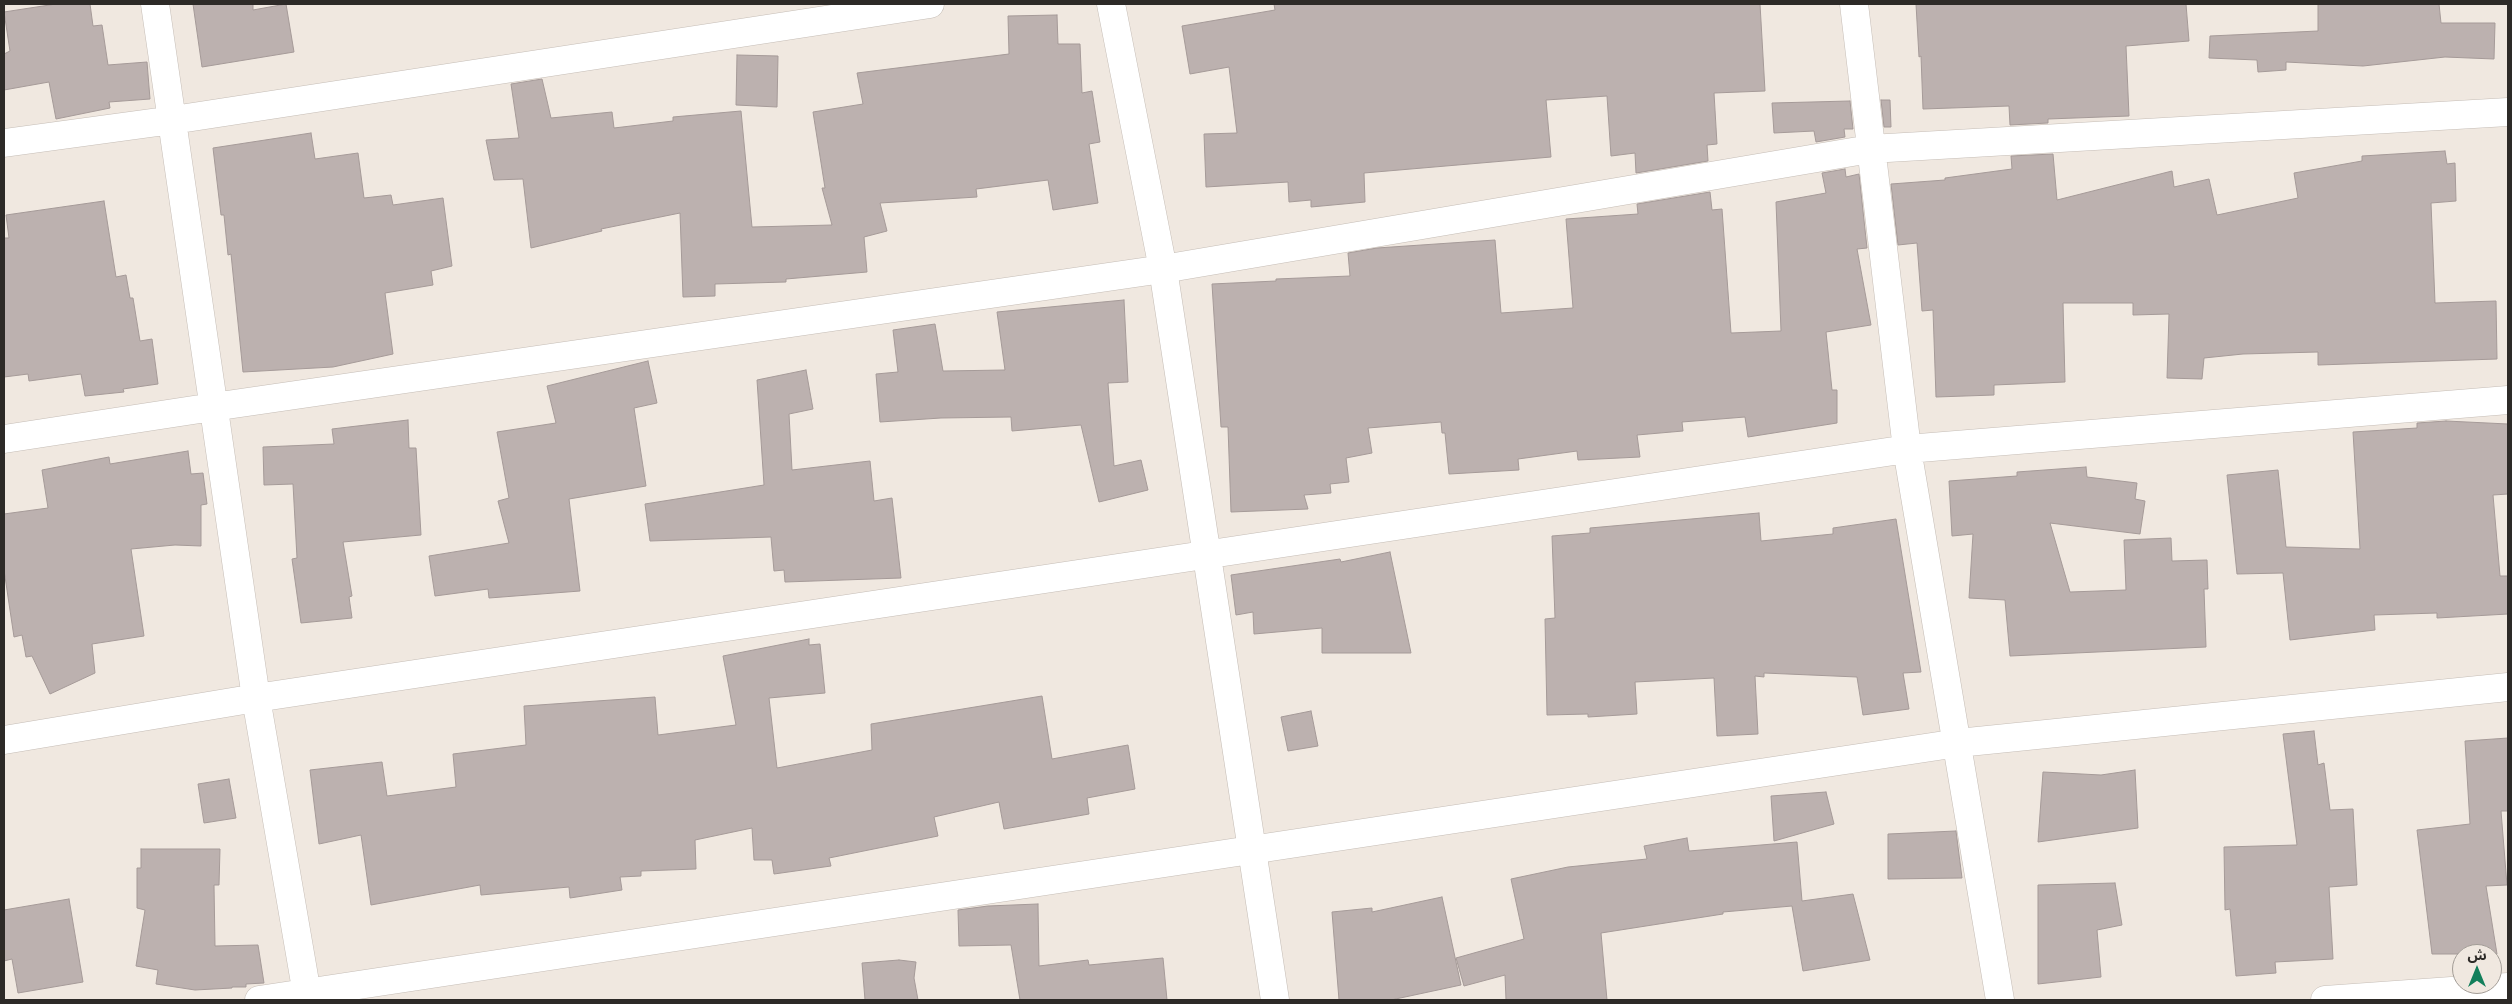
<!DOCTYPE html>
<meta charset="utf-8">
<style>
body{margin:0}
#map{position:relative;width:2512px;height:1004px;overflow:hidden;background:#f0e8e0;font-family:"Open Sans","Noto Sans Arabic",sans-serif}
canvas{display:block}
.frame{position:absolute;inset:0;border:5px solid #2d2a27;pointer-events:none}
.north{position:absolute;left:2452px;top:944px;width:50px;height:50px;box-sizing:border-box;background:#f0e8e0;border:1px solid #a29c96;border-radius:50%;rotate:0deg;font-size:14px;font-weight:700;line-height:20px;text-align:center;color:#2d2a27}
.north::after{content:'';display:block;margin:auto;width:18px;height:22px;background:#137f5b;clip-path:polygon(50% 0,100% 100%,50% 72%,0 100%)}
</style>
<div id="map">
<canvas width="2512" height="1004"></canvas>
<div class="frame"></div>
<div class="north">ش</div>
</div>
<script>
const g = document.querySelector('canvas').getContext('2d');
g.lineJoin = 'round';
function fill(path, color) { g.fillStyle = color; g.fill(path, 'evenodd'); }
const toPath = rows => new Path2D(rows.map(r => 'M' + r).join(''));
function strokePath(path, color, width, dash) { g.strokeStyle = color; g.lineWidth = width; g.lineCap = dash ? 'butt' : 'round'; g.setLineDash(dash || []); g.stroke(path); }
const building = toPath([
 [56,4,90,4,93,26,102,25,108,65,147,62,150,99,109,102,110,108,56,119,49,82,4,90,4,54,10,51,4,12,56,4],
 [193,4,253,4,253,10,286,4,294,52,202,67,193,4],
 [1274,4,1760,4,1765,91,1714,93,1717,144,1707,145,1708,161,1636,173,1635,153,1611,156,1607,96,1546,100,1551,157,1364,173,1365,202,1311,207,1311,200,1289,202,1288,182,1206,187,1204,134,1237,133,1229,67,1190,74,1182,26,1275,10,1274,4],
 [1916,4,2186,4,2189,41,2126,46,2129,116,2048,119,2048,123,2010,125,2009,106,1923,109,1921,56,1919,57,1916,4],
 [2318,4,2439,4,2441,23,2495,23,2494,59,2445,57,2363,66,2286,62,2286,70,2258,72,2257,60,2209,58,2210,36,2318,31,2318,4],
 [1057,15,1058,44,1080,44,1082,93,1092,91,1100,142,1089,144,1098,203,1053,210,1048,180,976,189,977,197,880,203,887,231,864,237,867,272,786,279,786,282,715,284,715,296,683,297,680,213,601,229,602,231,531,248,523,179,494,180,486,140,519,138,511,84,542,79,551,118,612,112,614,128,673,121,673,117,741,111,752,227,832,225,822,188,825,188,813,112,863,104,857,73,1009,54,1008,16,1057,15],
 [737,55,778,56,777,107,736,105,737,55],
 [1881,100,1890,100,1891,127,1884,127,1881,100],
 [1850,101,1853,129,1844,129,1845,137,1816,142,1814,131,1774,133,1772,103,1850,101],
 [311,133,315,159,358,153,364,198,391,195,393,205,443,198,452,266,431,271,433,285,385,293,393,354,333,367,243,372,231,254,228,255,224,215,221,215,213,148,311,133],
 [2445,151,2447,164,2455,163,2456,201,2431,203,2435,303,2496,301,2497,359,2318,365,2318,352,2243,354,2204,358,2202,379,2167,378,2169,314,2133,315,2133,303,2063,303,2065,382,1994,385,1994,395,1936,397,1933,310,1922,311,1917,243,1898,245,1891,184,1945,180,1945,178,2012,169,2011,156,2053,154,2057,200,2172,171,2174,187,2209,179,2217,215,2298,198,2294,173,2362,161,2362,156,2445,151],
 [1845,169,1846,177,1859,174,1867,248,1857,249,1871,325,1826,332,1832,390,1837,390,1837,423,1748,437,1745,417,1682,422,1683,431,1637,435,1640,457,1578,460,1577,451,1518,459,1519,470,1449,474,1445,433,1442,433,1441,422,1368,428,1372,453,1346,458,1349,482,1330,484,1331,493,1304,495,1308,509,1231,512,1228,427,1221,427,1212,284,1276,281,1276,279,1350,276,1348,253,1377,248,1495,240,1501,313,1573,308,1566,219,1638,214,1637,204,1710,192,1712,210,1722,209,1731,333,1781,331,1776,202,1826,193,1822,173,1845,169],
 [104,201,116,277,126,275,130,298,133,298,140,341,152,339,158,384,123,389,124,392,85,396,81,374,29,381,28,374,4,377,4,238,9,238,6,215,104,201],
 [1124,300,1128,382,1108,383,1114,466,1141,460,1148,490,1099,502,1081,425,1012,431,1011,417,941,418,880,422,876,374,898,372,893,330,935,324,943,371,1005,370,997,312,1124,300],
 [648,361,657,403,634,408,646,486,569,499,580,591,489,598,488,589,435,596,429,556,509,543,498,501,509,498,497,432,556,423,547,386,648,361],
 [806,370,813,409,789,414,792,470,870,461,874,501,892,498,901,578,785,582,784,570,774,571,771,537,650,541,645,504,764,485,757,380,806,370],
 [408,420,409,448,416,448,421,535,343,542,352,596,349,597,352,618,301,623,292,559,297,558,293,484,264,485,263,447,334,444,332,429,408,420],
 [2446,421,2508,424,2508,494,2493,495,2500,576,2508,576,2508,614,2437,618,2437,613,2374,615,2375,630,2290,640,2283,573,2237,574,2227,475,2278,470,2286,547,2360,549,2353,432,2417,428,2417,423,2446,421],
 [188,451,191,474,203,473,207,504,201,505,201,546,175,545,131,549,144,636,92,644,95,673,50,694,32,656,26,657,22,635,14,637,4,570,4,514,48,508,42,470,109,457,110,464,188,451],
 [2086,467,2087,477,2137,483,2135,499,2145,501,2140,534,2050,523,2070,592,2126,590,2124,540,2171,538,2172,561,2207,560,2208,589,2204,589,2206,647,2010,656,2005,600,1969,598,1973,534,1952,536,1949,481,2017,476,2017,472,2086,467],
 [1759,513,1761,541,1833,534,1833,528,1896,519,1921,672,1903,673,1909,709,1863,715,1857,677,1764,673,1764,677,1755,676,1758,734,1717,736,1714,678,1635,682,1637,714,1588,717,1588,714,1547,715,1545,619,1555,618,1552,536,1590,533,1590,528,1759,513],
 [1390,552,1411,653,1322,653,1322,628,1254,634,1253,612,1236,615,1231,575,1340,559,1341,562,1390,552],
 [809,639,809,645,820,644,825,693,769,698,777,768,872,750,871,724,1042,696,1052,759,1128,745,1135,789,1087,798,1089,814,1004,829,999,802,934,817,938,836,829,858,831,866,774,874,772,860,754,860,752,828,695,840,696,869,641,871,641,876,620,877,622,890,570,898,569,887,481,895,480,885,371,905,361,835,319,844,310,770,382,762,387,796,456,787,453,754,526,745,524,706,655,697,658,735,736,725,723,656,809,639],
 [1311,711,1318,746,1288,751,1281,717,1311,711],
 [2314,731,2318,765,2324,763,2330,810,2353,809,2357,885,2329,887,2333,959,2275,962,2276,973,2236,976,2230,909,2225,910,2224,847,2297,845,2283,734,2314,731],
 [2508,738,2508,811,2501,811,2507,885,2486,886,2497,954,2432,954,2417,830,2470,824,2465,741,2508,738],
 [2135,770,2138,828,2038,842,2043,772,2101,775,2135,770],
 [229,779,236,818,204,823,198,784,229,779],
 [1826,792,1834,824,1774,841,1771,796,1826,792],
 [1956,831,1962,878,1888,879,1888,834,1956,831],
 [1687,838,1689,851,1797,842,1802,901,1853,894,1870,960,1803,971,1792,906,1723,912,1723,914,1601,933,1607,1000,1506,1000,1505,975,1464,986,1456,958,1524,939,1511,879,1568,867,1647,859,1644,846,1687,838],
 [141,849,220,849,219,885,214,885,215,946,258,945,264,983,246,984,246,987,232,987,232,988,195,990,156,984,158,970,136,966,145,910,137,908,137,868,141,868,141,849],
 [2115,883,2122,925,2097,930,2101,977,2038,984,2038,885,2115,883],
 [1442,897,1461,985,1391,1000,1339,1000,1332,912,1372,908,1372,912,1442,897],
 [69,899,83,982,18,993,12,959,4,961,4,910,69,899],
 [1038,904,1039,966,1088,960,1089,965,1163,958,1167,1000,1020,1000,1011,945,959,946,958,910,988,906,1038,904],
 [899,960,916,962,914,978,918,1000,865,1000,862,963,899,960]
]);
fill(building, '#bcb1af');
strokePath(building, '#a59a98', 1);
const street = toPath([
 [155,4,256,698,308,1000],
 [1111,4,1163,269,1275,1000],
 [1854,4,1907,449,2000,1000],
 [4,143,173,120,930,4],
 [4,439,213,407,1163,269,1870,149,2508,112],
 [4,740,256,698,1907,449,2508,400],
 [259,1000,1958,743,2508,687],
 [2325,1000,2508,987]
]);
strokePath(street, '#c5bdb6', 29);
strokePath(street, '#fff', 28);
</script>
